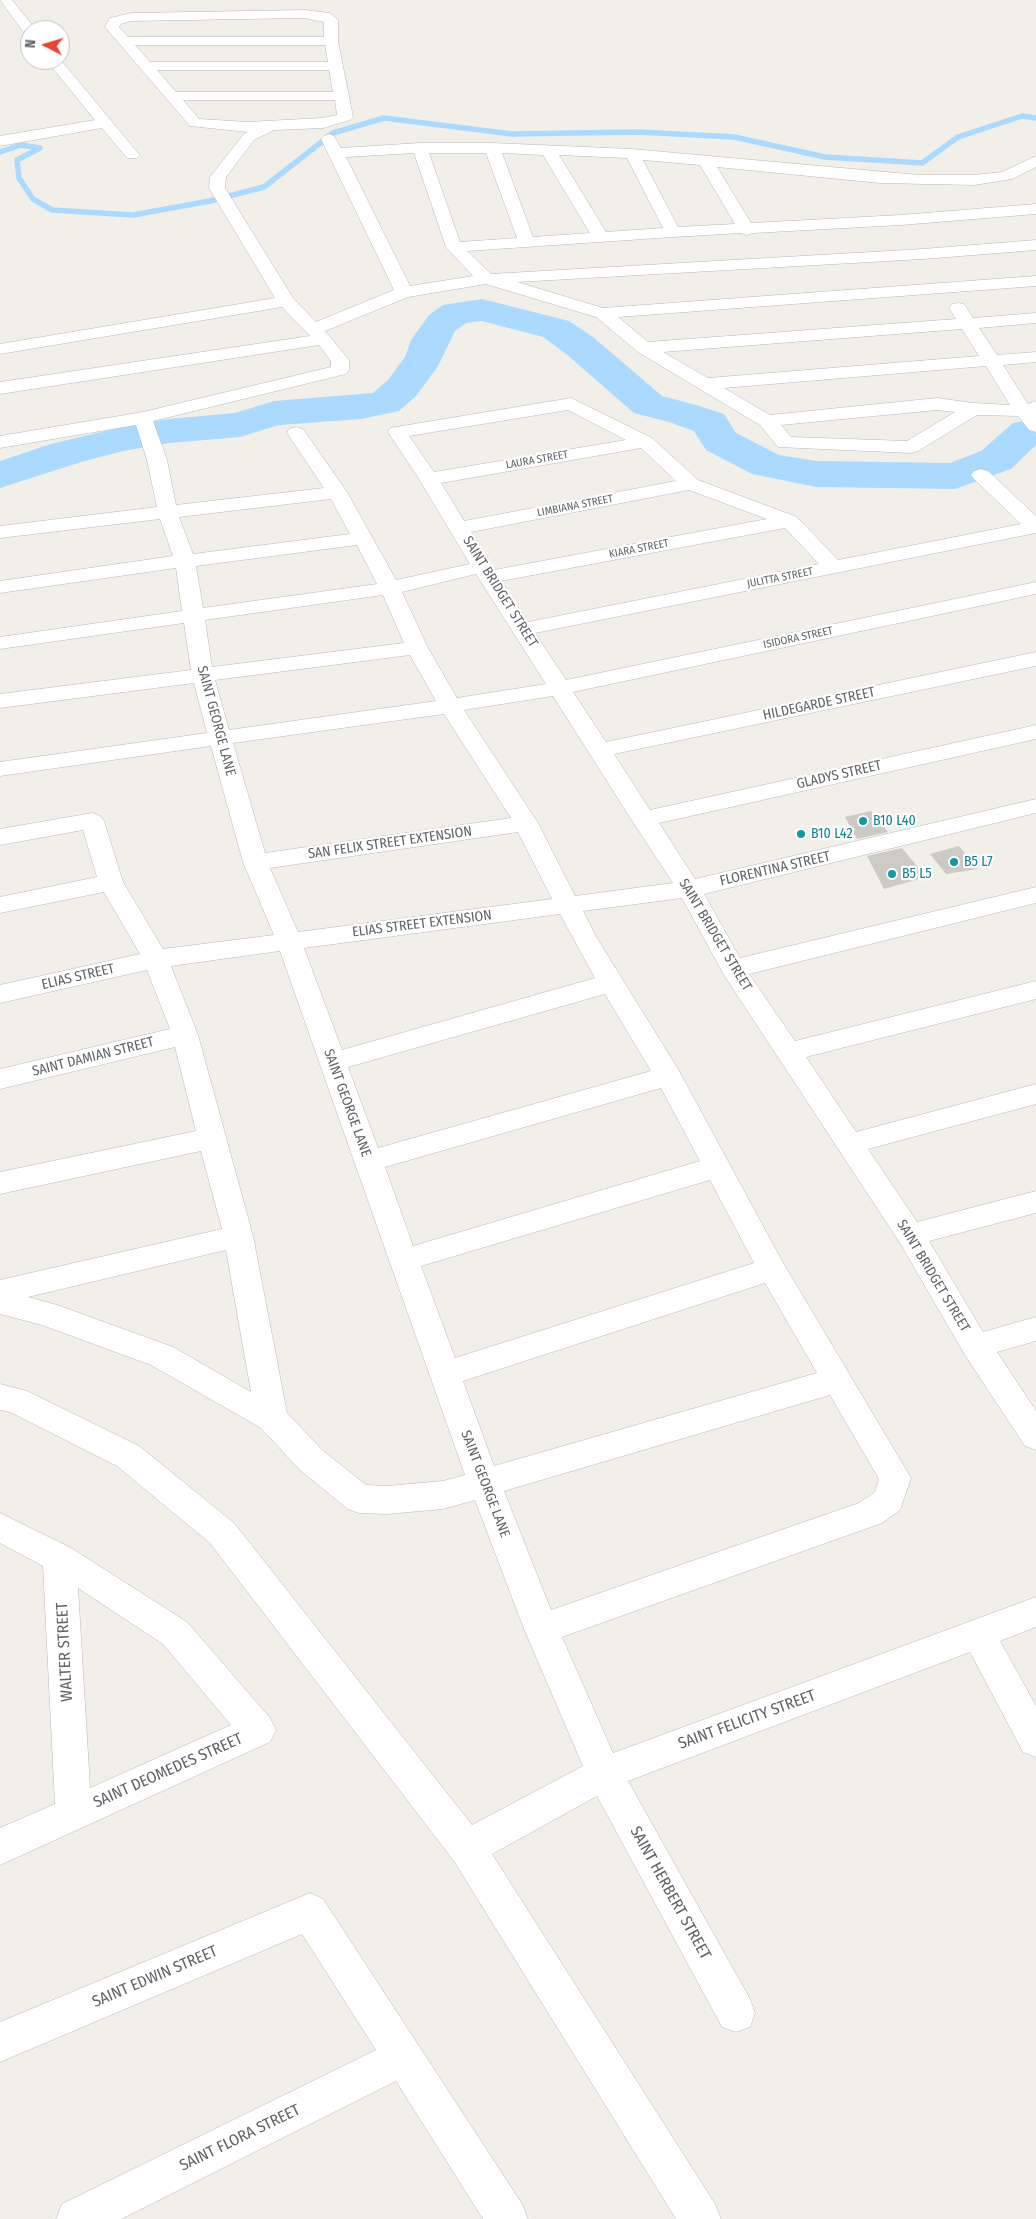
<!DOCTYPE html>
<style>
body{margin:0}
#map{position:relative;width:1036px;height:2219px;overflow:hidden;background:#f1efe8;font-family:"Fira Sans Condensed",sans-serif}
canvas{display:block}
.north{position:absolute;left:20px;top:20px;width:50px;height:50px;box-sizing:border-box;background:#fff;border:1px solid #bfc1c3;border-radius:50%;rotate:275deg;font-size:14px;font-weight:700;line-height:20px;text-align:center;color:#5f6368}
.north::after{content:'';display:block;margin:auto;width:18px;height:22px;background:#ea4335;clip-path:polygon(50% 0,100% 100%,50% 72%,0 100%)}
</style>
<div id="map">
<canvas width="1036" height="2219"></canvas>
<div class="north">N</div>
</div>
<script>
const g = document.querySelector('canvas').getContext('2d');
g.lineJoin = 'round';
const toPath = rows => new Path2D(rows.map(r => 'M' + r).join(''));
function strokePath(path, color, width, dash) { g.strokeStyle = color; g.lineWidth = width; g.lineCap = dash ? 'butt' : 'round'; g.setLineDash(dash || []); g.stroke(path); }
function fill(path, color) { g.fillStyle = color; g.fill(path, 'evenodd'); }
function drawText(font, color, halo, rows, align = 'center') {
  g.font = font + ' "Fira Sans Condensed",sans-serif'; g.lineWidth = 4.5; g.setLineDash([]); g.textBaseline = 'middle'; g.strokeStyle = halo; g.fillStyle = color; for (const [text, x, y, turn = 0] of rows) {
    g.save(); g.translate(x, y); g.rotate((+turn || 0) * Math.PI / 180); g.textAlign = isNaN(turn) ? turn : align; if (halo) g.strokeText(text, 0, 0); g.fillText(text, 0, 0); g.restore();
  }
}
strokePath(toPath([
 [0,152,21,145,40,148,17,160,19,178,33,199,52,210,133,215,210,201,264,187,333,133,384,118,512,134,638,132,734,137,825,157,922,163,958,137,1022,116,1036,118]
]), '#aadaff', 5.5);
fill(toPath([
 [482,299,569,321,593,337,662,396,696,405,724,414,736,433,779,455,816,461,950,463,981,451,1013,423,1036,419,1036,445,1011,469,955,489,816,487,767,477,752,474,706,450,694,431,669,422,634,413,565,353,543,337,482,321,466,323,455,331,438,366,416,396,399,411,361,419,279,425,240,437,169,443,123,451,81,462,0,488,0,461,51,444,122,427,169,419,235,413,274,401,373,393,388,380,405,357,411,340,429,315,443,305,482,299]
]), '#aadaff');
fill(toPath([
 [871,811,888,832,857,839,845,817],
 [959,846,978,869,946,874,930,854],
 [902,848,926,877,884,889,867,856]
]), '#cccac5');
const minor = toPath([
 [0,0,12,0,36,30,30,30,30,35,25,34,0,0],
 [304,10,330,13,338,20,338,41,353,117,350,120,323,128,274,130,254,140,226,177,225,188,293,298,316,322,394,290,321,139,324,136,329,134,334,136,341,148,420,143,492,143,632,149,919,175,974,175,1002,172,1036,156,1036,167,1012,179,974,185,880,183,717,167,751,223,901,215,1036,204,1036,214,901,225,753,233,747,235,741,233,673,237,467,251,491,274,923,249,1036,240,1036,250,923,259,517,282,603,308,1036,276,1036,286,618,317,648,342,956,319,949,308,952,304,958,303,964,304,973,318,1036,313,1036,323,979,328,997,355,1036,352,1036,362,1003,365,1028,404,1036,401,1036,432,1029,430,1018,416,977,415,918,451,911,453,778,447,760,425,638,352,596,317,486,284,408,297,325,331,349,360,349,370,346,374,153,421,167,460,176,505,324,488,287,433,289,429,296,427,303,429,347,492,396,580,470,564,419,479,388,432,390,428,571,398,652,438,698,480,797,517,838,560,1021,524,974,479,971,475,974,471,981,469,988,471,1036,516,1036,533,535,633,566,680,1036,582,1036,594,573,692,606,742,1036,652,1036,666,614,754,650,810,1036,725,1036,739,659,823,695,879,1036,799,1036,813,704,894,740,958,1036,887,1036,903,749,974,795,1041,1036,981,1036,999,806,1057,856,1132,1036,1084,1036,1104,868,1149,917,1222,1036,1191,1036,1213,929,1241,983,1332,1036,1317,1036,1341,997,1352,1036,1411,1036,1450,1025,1446,965,1355,900,1243,724,975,682,898,583,911,598,940,678,1069,782,1261,911,1478,900,1510,882,1523,562,1637,613,1753,1036,1597,1036,1627,1000,1641,1036,1706,1036,1757,1023,1752,970,1652,628,1781,750,1999,755,2013,750,2027,736,2032,722,2027,597,1796,492,1854,715,2204,721,2219,676,2219,454,1861,210,1543,117,1466,10,1412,0,1410,0,1384,27,1391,139,1446,234,1523,472,1825,583,1766,524,1629,475,1500,443,1509,387,1514,359,1513,348,1509,300,1470,261,1428,151,1365,42,1325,0,1314,0,1280,222,1229,201,1151,0,1194,0,1172,196,1131,175,1047,0,1089,0,1069,170,1029,147,970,0,1003,0,985,140,954,104,892,0,913,0,897,97,877,83,830,0,845,0,829,92,813,100,816,104,821,123,882,163,949,274,935,243,862,211,746,0,776,0,762,207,733,194,683,0,708,0,694,191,670,184,623,0,649,0,637,182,611,176,568,0,593,0,581,173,556,160,519,0,538,0,526,157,507,147,460,136,425,0,448,0,436,143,412,331,367,331,361,319,345,0,394,0,382,310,336,282,307,0,354,0,344,275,298,209,188,210,177,244,134,248,132,190,126,105,27,110,18,131,13,304,10],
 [304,18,324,22,324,37,128,37,119,27,121,24,131,21,304,18],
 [135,45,325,45,328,62,150,62,135,45],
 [157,70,329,70,333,92,176,92,157,70],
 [183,100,335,100,337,115,322,118,248,122,199,119,183,100],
 [414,153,446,247,473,276,410,286,346,157,414,153],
 [429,153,486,153,517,238,460,242,429,153],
 [502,153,543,155,590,233,533,237,502,153],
 [559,155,627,158,663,228,606,232,559,155],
 [643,160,700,165,735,224,678,227,643,160],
 [962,329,979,356,708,378,663,352,962,329],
 [986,366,1010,405,973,403,937,398,770,415,724,388,986,366],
 [568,410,626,440,434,472,409,436,568,410],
 [937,410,955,412,907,441,791,437,781,425,937,410],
 [641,448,676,481,464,521,441,483,641,448],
 [689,490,767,519,494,570,471,532,689,490],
 [331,499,350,534,193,554,179,517,331,499],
 [785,528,819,564,528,622,501,581,785,528],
 [357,545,377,584,203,608,196,566,357,545],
 [476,574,546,684,457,698,428,648,402,592,476,574],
 [383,595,404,643,212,667,205,620,383,595],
 [410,655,436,701,229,730,215,680,410,655],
 [553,696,631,819,673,883,575,896,538,823,464,710,553,696],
 [444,714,511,818,265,853,233,743,444,714],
 [518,832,552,899,298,932,270,868,518,832],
 [560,914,595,978,342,1050,304,948,560,914],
 [280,951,354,1161,465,1475,443,1481,387,1486,366,1485,322,1450,287,1413,253,1236,198,1035,171,966,280,951],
 [605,994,651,1071,378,1148,348,1067,605,994],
 [661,1088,700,1161,413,1246,385,1167,661,1088],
 [710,1180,754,1263,455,1358,421,1266,710,1180],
 [226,1250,251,1392,173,1347,57,1305,28,1297,226,1250],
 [765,1283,817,1373,494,1466,463,1381,765,1283],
 [830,1395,879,1479,875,1492,859,1503,551,1610,504,1491,830,1395],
 [60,59,137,152,140,155,137,158,127,158,102,128,0,146,0,136,95,120,46,60,60,59],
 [0,1513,71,1548,187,1622,270,1718,276,1730,270,1742,0,1865,0,1828,55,1804,43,1566,0,1543,0,1513],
 [78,1588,163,1644,231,1725,90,1788,78,1588],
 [310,1893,323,1899,522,2204,528,2219,483,2219,396,2081,121,2219,56,2219,62,2204,376,2050,302,1934,0,2062,0,2022,310,1893]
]);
strokePath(minor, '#b5b8bc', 1);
fill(minor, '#fff');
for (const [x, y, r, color] of [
 [863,821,5,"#0f9aa8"],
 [801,834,5,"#0f9aa8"],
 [954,862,5,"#0f9aa8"],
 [892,874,5,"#0f9aa8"]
]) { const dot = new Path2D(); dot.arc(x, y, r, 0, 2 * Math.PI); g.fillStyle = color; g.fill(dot); strokePath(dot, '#fff', 2); }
drawText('11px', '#5f6368', '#fff', [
 ["LAURA STREET",537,460,-10],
 ["LIMBIANA STREET",575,506,-11],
 ["KIARA STREET",639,549,-11],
 ["JULITTA STREET",780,578,-11],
 ["ISIDORA STREET",798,638,-12]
]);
drawText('14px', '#5f6368', '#fff', [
 ["SAINT BRIDGET STREET",500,592,58],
 ["HILDEGARDE STREET",819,704,-12],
 ["SAINT GEORGE LANE",216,721,75],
 ["GLADYS STREET",839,775,-13],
 ["SAN FELIX STREET EXTENSION",390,843,-8],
 ["FLORENTINA STREET",775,869,-13],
 ["ELIAS STREET EXTENSION",422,924,-7],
 ["SAINT BRIDGET STREET",715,935,59],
 ["ELIAS STREET",78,977,-13],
 ["SAINT DAMIAN STREET",93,1057,-14],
 ["SAINT GEORGE LANE",347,1103,70],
 ["SAINT BRIDGET STREET",933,1276,59],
 ["SAINT GEORGE LANE",485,1484,69]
]);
drawText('14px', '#0d838f', '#fff', [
 ["B10 L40",873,821],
 ["B10 L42",811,834],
 ["B5 L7",964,862],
 ["B5 L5",902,874]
], 'left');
drawText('16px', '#5f6368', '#fff', [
 ["WALTER STREET",65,1652,-93],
 ["SAINT FELICITY STREET",747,1720,-20],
 ["SAINT DEOMEDES STREET",168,1771,-24],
 ["SAINT HERBERT STREET",670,1893,61],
 ["SAINT EDWIN STREET",155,1977,-23],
 ["SAINT FLORA STREET",240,2138,-26]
]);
</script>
